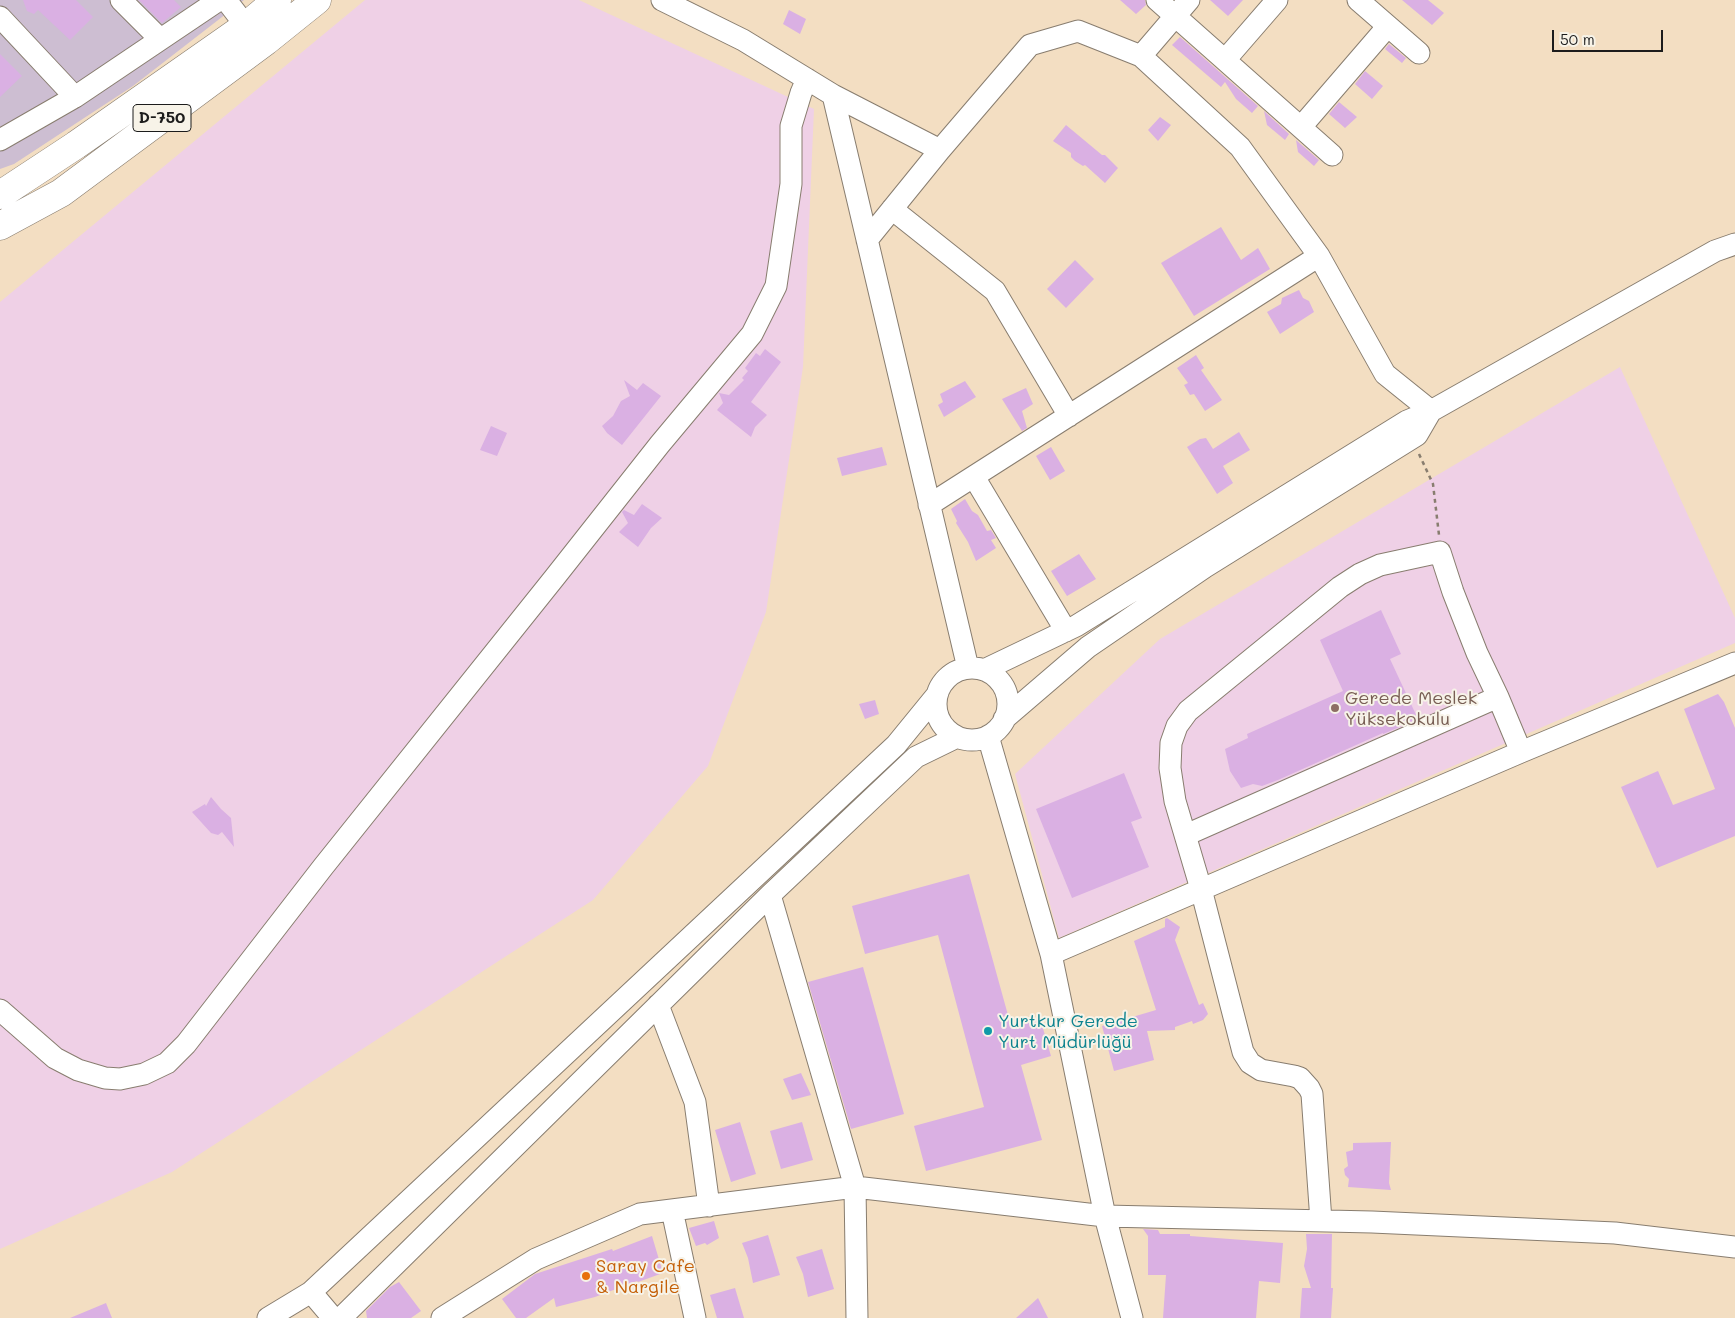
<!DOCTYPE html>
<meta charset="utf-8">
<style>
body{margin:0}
#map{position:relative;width:1735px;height:1318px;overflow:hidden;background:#f3dec2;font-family:Mali,sans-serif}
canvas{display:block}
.scale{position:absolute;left:1552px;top:30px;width:111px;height:22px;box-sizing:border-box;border:2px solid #1c1c1c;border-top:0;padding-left:6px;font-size:15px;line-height:18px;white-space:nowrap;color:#1c1c1c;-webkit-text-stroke:4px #f7f3e8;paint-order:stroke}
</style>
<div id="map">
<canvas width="1735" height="1318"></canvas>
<div class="scale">50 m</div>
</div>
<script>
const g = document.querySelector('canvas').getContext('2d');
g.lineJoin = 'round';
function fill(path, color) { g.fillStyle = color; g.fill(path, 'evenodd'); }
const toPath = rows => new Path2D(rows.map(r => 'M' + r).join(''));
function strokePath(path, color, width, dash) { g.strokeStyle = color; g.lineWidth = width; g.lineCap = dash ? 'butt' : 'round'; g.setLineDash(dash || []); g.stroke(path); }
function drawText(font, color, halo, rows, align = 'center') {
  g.font = font + ' Mali,sans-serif'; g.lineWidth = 4; g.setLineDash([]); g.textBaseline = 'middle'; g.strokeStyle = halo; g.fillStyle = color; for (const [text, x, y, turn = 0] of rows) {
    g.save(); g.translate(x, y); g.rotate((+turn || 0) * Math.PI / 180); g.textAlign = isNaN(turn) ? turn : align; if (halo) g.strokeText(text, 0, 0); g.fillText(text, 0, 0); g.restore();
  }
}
fill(toPath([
 [365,0,579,0,814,109,803,367,766,612,708,766,593,900,172,1172,0,1249,0,302],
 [1620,367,1735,618,1735,643,1059,938,1015,774,1160,639]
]), '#efd0e6');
fill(toPath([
 [0,0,244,0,133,86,14,164,0,169]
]), '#cdbed2');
fill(toPath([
 [23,0,76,0,93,17,70,40,38,10,34,14,27,11],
 [139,0,174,0,181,7,162,23],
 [1120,0,1145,0,1146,5,1136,14],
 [1210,0,1243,0,1228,16],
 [1402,0,1428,0,1444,13,1432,25],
 [789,10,806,19,800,34,783,24],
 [1180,37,1258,106,1252,113,1236,99,1225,82,1221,87,1172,45],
 [1389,44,1406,58,1402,63,1385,49],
 [0,54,22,76,0,97],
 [1365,71,1383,86,1372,99,1355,84],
 [1339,102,1357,117,1345,128,1329,114],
 [1264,111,1289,134,1285,140,1267,125],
 [1160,117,1171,125,1158,141,1148,130],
 [1066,125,1102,155,1105,155,1118,168,1105,183,1085,165,1083,166,1075,161,1071,157,1071,153,1053,141],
 [1296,140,1319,160,1314,166,1298,152],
 [1221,227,1241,260,1258,248,1270,269,1194,316,1161,263],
 [1075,260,1094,279,1066,308,1047,289],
 [1299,290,1303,298,1309,301,1314,312,1280,334,1267,312,1281,304,1282,298],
 [765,349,781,362,751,402,767,415,755,427,751,437,717,410,723,403,719,393,729,395,744,380,742,378,748,371,745,368,756,353,760,356],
 [1196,355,1204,368,1201,370,1222,400,1205,411,1194,394,1190,395,1184,385,1188,383,1177,368],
 [624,380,637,390,643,383,661,396,622,445,607,433,602,426,613,416,621,401,630,396],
 [965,381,976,397,944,417,938,405,943,402,940,394],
 [1026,388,1033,404,1022,411,1027,428,1022,431,1002,399],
 [491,426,507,433,497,456,480,450],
 [1239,432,1250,450,1223,466,1233,483,1217,494,1187,447,1200,439,1206,438,1213,449],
 [882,447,887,465,842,476,837,458],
 [1051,447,1065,471,1050,480,1036,456],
 [965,499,972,511,978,515,987,531,991,530,996,538,991,540,996,548,976,561,968,542,956,523,957,521,951,509],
 [642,504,662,518,651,528,638,547,619,532,628,523,622,512,624,510,634,515],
 [1079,554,1096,579,1067,596,1051,571],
 [1381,610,1401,654,1390,659,1418,719,1383,734,1383,733,1278,780,1262,786,1253,784,1241,788,1230,771,1225,749,1248,738,1247,734,1343,691,1320,640],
 [1718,694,1724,702,1735,728,1735,836,1657,868,1621,787,1658,771,1673,805,1715,789,1684,709],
 [875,700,879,714,865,719,859,704],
 [1124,773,1142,818,1131,822,1149,867,1072,898,1036,809],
 [211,797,221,809,231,818,234,847,222,832,218,835,211,833,192,812,205,804,206,806],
 [969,874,1011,1026,1040,1018,1051,1056,1021,1065,1042,1140,926,1171,914,1126,984,1107,938,935,865,954,852,906],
 [1167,918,1180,927,1175,940,1199,1005,1203,1003,1208,1014,1203,1020,1193,1024,1192,1021,1175,1027,1175,1030,1147,1031,1154,1060,1114,1071,1102,1026,1156,1010,1134,941,1165,927,1165,919],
 [863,967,904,1114,851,1129,808,982],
 [801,1073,811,1095,792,1100,783,1079],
 [740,1122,756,1174,731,1182,715,1130],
 [802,1122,813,1160,781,1169,770,1131],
 [1391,1142,1389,1183,1391,1190,1348,1187,1349,1179,1345,1175,1344,1169,1348,1166,1346,1152,1353,1150,1353,1143],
 [714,1221,719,1238,707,1245,705,1243,696,1246,689,1228],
 [1143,1229,1158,1230,1160,1234,1190,1234,1190,1236,1283,1243,1280,1283,1259,1281,1256,1318,1163,1318,1166,1275,1148,1275,1148,1236],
 [1306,1234,1332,1234,1331,1288,1333,1288,1331,1318,1300,1318,1302,1288,1311,1288,1304,1266,1307,1249],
 [768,1235,780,1275,753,1283,748,1258,742,1243],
 [652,1236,663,1273,638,1282,637,1281,595,1297,556,1307,554,1298,526,1318,516,1318,502,1299,535,1274,612,1249,613,1251],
 [822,1249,834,1289,808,1297,803,1274,796,1257],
 [399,1282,421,1311,411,1318,367,1318,366,1311,390,1287],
 [735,1288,744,1318,717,1318,710,1295],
 [1038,1298,1048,1318,1016,1318],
 [106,1303,112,1318,70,1318]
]), '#dab0e3');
const minor = toPath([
 [121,0,160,39],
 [226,0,246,26],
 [662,0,743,40,833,95,968,668],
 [1157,0,1332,155],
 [1358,0,1419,53],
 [0,17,75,97],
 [1141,56,1189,0],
 [1225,60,1277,0],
 [833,95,940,150,1030,45,1078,31,1141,56,1240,147,1319,256,1385,374,1431,411],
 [1301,127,1388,26],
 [0,140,75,97,219,0],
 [892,209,995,291,1069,416],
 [867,240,940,150],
 [974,477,1066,631],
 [929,505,1319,256],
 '936 704a36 36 0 1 1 72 0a36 36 0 1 1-72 0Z',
 [984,670,1076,626,1407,421,1431,411,1715,251,1735,244],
 [1498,697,1521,752],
 [1004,719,1088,647,1205,567,1417,435,1431,411],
 [1186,835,1498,697,1477,653,1453,592,1440,552,1380,565,1360,574,1340,587,1188,711,1177,726,1171,743,1170,768,1175,801,1201,889,1243,1052,1250,1063,1261,1070,1294,1076,1300,1078,1309,1088,1312,1094,1321,1221],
 [770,895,855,1187,857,1318],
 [1051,954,1521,752,1735,663],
 [658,1005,695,1102,709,1206],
 [0,1010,55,1058,78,1070,105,1078,120,1079,144,1074,167,1063,186,1044,323,867,555,577,660,444,752,334,776,286,791,184,791,126,801,93,807,79],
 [672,1210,695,1318],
 [311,1292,333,1318],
 [268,1318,311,1292,896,745,936,696],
 [341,1318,770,895,916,757,957,737],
 [442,1318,536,1259,640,1214,855,1187,1105,1216,1051,954,988,736],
 [1132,1318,1105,1216,1372,1222,1615,1233,1735,1247]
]);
const highway = toPath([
 [0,195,76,145,246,26,277,0],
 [0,226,61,193,266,41,317,0]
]);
strokePath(minor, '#887d6f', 23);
strokePath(highway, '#887d6f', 29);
strokePath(toPath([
 [1419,454,1433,484,1439,535]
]), '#887d6f', 2.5, [4, 4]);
strokePath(minor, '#fff', 21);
strokePath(highway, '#fff', 28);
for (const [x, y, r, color] of [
 [1335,708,5,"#8d6e63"],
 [988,1031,5,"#0f9aa8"],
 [586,1276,5,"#e8710a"]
]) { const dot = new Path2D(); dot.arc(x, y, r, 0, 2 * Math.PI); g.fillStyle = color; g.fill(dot); strokePath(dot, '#f7f3e8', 2); }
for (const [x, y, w] of [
 [162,118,58]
]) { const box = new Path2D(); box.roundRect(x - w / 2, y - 13.5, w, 27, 4); g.fillStyle = '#f7f3e8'; g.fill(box); strokePath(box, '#1c1c1c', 1); }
drawText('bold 16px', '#1c1c1c', null, [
 ["D-750",162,118]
]);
drawText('18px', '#785e54', '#f7f3e8', [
 ["Gerede Meslek",1345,698],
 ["Yüksekokulu",1345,719]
], 'left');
drawText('18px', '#0d838f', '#f7f3e8', [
 ["Yurtkur Gerede",998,1021],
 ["Yurt Müdürlüğü",998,1042]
], 'left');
drawText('18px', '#c56008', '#f7f3e8', [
 ["Saray Cafe",596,1266],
 ["& Nargile",596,1287]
], 'left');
</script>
